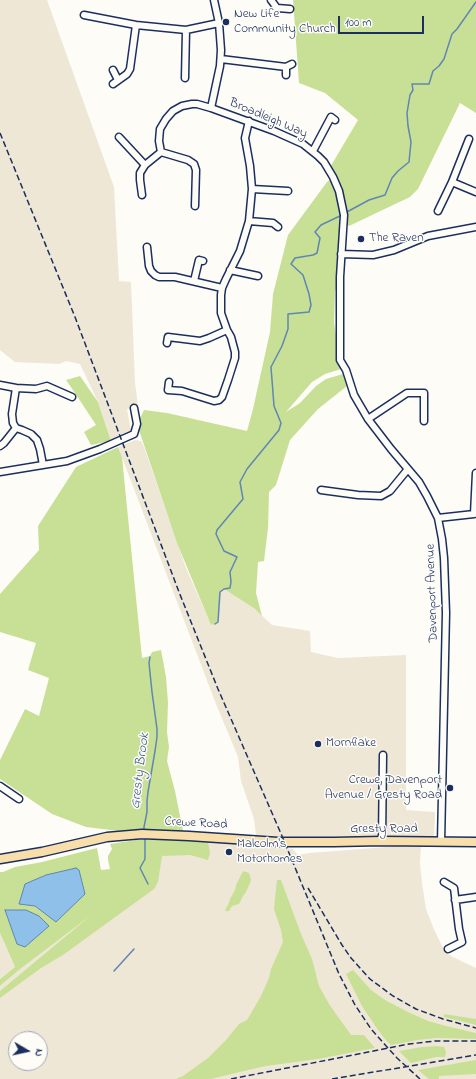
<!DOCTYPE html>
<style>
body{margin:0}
#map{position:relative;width:476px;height:1079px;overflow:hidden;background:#fdfcf7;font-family:"Indie Flower",sans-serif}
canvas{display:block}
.north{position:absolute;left:8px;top:1031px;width:40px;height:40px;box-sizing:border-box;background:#fdfcf7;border:1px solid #a3aaba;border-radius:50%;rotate:99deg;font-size:11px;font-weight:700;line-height:16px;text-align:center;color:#1b2f5e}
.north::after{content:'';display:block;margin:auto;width:14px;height:18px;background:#1b2f5e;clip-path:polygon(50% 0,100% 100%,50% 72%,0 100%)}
.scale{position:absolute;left:338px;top:16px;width:86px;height:18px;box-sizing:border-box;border:2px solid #1b2f5e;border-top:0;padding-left:5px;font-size:12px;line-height:14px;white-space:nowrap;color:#1b2f5e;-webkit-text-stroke:3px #fdfcf7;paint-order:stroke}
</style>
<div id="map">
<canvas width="476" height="1079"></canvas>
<div class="north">N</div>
<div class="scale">100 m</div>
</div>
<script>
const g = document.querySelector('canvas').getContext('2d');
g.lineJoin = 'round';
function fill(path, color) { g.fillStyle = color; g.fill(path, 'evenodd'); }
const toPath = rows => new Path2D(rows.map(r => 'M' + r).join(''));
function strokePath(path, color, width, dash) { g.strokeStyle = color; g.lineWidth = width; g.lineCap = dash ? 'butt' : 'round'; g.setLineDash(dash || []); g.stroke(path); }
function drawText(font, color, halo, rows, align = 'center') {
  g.font = font + ' "Indie Flower",sans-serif'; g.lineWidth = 3; g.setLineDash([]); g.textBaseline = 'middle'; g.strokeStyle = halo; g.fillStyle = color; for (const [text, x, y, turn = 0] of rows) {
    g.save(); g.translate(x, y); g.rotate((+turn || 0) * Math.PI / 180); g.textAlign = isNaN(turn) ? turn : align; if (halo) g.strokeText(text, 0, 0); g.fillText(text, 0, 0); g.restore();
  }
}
fill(toPath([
 [0,0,47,0,114,187,119,281,131,282,135,383,138,406,134,408,127,409,131,431,129,433,111,441,98,402,80,364,66,361,59,364,15,362,0,350],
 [135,440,141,441,144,447,186,568,209,620,218,622,220,592,224,589,255,609,272,625,310,631,311,652,338,658,406,655,406,810,435,812,434,837,292,837,256,835,254,819,241,781,238,757,216,704,118,447],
 [136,840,203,840,235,843,248,847,252,844,293,849,295,852,298,855,309,853,400,846,421,846,420,863,422,883,426,909,433,927,442,946,449,955,476,968,476,1079,0,1079,0,986,19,970,129,887],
 [16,1039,40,1039,40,1063,16,1063],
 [0,933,15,967,0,979]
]), '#efe7d5');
fill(toPath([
 [293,0,476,0,476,113,460,103,418,189,410,197,349,226,344,223,340,277,335,291,334,322,341,369,325,374,312,382,286,412,300,403,316,386,326,379,343,374,347,386,318,409,290,440,276,485,269,492,268,528,264,561,258,562,256,593,262,616,255,609,224,589,220,592,218,622,211,625,177,543,137,424,144,410,167,413,247,431,253,409,270,332,273,294,288,235,327,182,333,177,329,169,358,120,325,93,299,83],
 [80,376,98,402,111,441,91,445,84,432,96,425,77,396,66,380],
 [118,447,122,457,142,658,150,656,152,652,161,650,166,677,168,703,167,732,169,747,167,761,175,791,183,831,141,830,119,831,86,827,52,814,0,779,0,760,25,709,39,716,49,678,28,670,36,643,0,632,0,594,39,550,38,526,76,467],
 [154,839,205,841,208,842,210,853,208,860,190,855,162,856,158,882,154,889,63,955,41,968,0,998,0,991,89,917,19,970,0,986,0,979,15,967,0,933,0,872,3,872,15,867,42,862,97,848,101,870,110,869,108,860,108,856,112,849,110,844,136,840],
 [244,871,249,873,251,879,250,883,246,892,243,896,239,904,232,906,229,911,225,911,226,908,228,905,230,899,235,890,236,885,242,873],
 [277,880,281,880,301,934,312,959,319,986,329,1004,351,1035,364,1035,375,1048,318,1059,266,1066,244,1071,211,1079,176,1079,183,1076,208,1058,226,1040,239,1024,247,1020,261,996,269,978,271,969,283,942,281,930,274,909,275,898],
 [353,970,371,990,385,1000,408,1012,428,1021,446,1026,476,1033,476,1039,436,1038,418,1040,391,1045,384,1038,376,1027,362,1006,346,974],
 [444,1014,476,1019,476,1025,444,1017],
 [437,1046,444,1047,446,1052,445,1057,436,1057,411,1063,399,1051,422,1047],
 [476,1060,476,1074,439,1076,439,1079,429,1079,418,1070]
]), '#c8e096');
const water = toPath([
 [76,868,79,870,85,894,56,922,35,906,19,904,25,884,46,875,76,868],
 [5,910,26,910,39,916,49,926,25,947,17,944,5,910]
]);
fill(water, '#8ec0ea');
strokePath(water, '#6086b2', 1);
strokePath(toPath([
 [345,213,369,200,385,195,392,178,398,171,409,162,411,142,408,126,407,113,410,95,413,90,412,84,429,84,433,71,439,66,444,59,452,34,457,29,476,2],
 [215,624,218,622,220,592,224,589,230,588,231,582,230,572,237,557,224,551,216,534,217,530,243,499,240,482,247,469,279,430,281,423,274,406,271,367,282,346,288,329,288,314,309,312,311,305,309,294,303,275,291,264,295,258,313,255,317,253,320,238,315,232,321,225,342,215],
 [144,832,144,827,147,812,147,801,148,792,155,751,157,737,157,729,152,692,149,663,150,657],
 [145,837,145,859,140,868,148,884],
 [114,971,134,949]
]), '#6086b2', 1.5);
const minor = toPath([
 [271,0,277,8,290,9],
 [84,15,136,25,186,30,219,23],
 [221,59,286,67,292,64],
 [286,67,286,75],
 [113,70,118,80],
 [185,78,186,30],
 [113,84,127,74,130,69,136,25],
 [211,108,220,66,221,50,219,23,214,0],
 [119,137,145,165],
 [313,151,331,117,335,120],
 [161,152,188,160,194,164,196,170,195,206],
 [452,182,476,192],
 [252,189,288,191],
 [142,195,140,180,140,173,145,165,161,152,159,141,160,129,166,119,173,111,182,106,192,104,197,104,211,108,274,131,303,144,318,156,324,162,333,177,339,191,344,215,340,277,340,360,346,370,354,395,368,419,391,449,419,482,427,496,438,518,442,539,444,558,446,613,441,842],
 [438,211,452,182,469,139],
 [249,221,273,223,278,227],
 [147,247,149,266,151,271,155,275,159,277,175,277,222,288],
 [341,254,373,255,394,250,428,236,476,227],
 [230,270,258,276],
 [194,281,199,260,203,261],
 [167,343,168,337,200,341,209,338,227,330],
 [169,382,168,390,182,391,214,401,219,400,222,397,228,380,235,358,235,352,231,337,227,330,221,313,221,295,222,288,226,279,240,251,249,221,252,189,250,166,245,138,249,121],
 [0,385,16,388],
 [368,419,407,393,424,393,424,421],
 [0,446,4,443,16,428],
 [43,465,40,449,37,440,31,434,22,430,16,428,13,423,12,414,16,388,36,389,47,386,72,397],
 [0,472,67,461,100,449,134,434,137,424,134,408],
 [321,490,358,495,381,496,390,491,408,469],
 [438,518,474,514,476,473],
 [0,786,19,799],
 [382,841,383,755],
 [444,882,454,888,459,929,462,942,448,949],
 [455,900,476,897]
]);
const major = toPath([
 [0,859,42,852,107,837,142,834,189,836,278,842,334,842,382,841,476,842]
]);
strokePath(minor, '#1b2f5e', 9);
strokePath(major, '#1b2f5e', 11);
strokePath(minor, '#fdfcf7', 6);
strokePath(major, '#f8deab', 8);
strokePath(toPath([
 [0,133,75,317,179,592,218,689,282,836,339,974,355,1005,371,1029,397,1058,420,1079],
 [308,888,342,945,351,958,370,979,393,996,416,1009,443,1019,476,1028],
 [231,1079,409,1044,435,1041,476,1041],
 [332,1079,476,1055]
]), '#1b2f5e', 1.5, [6, 3]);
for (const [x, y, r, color] of [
 [226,22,4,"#1b2f5e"],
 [361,239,4,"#1b2f5e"],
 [318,744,4,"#1b2f5e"],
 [450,788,4,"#1b2f5e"],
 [229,852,4,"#1b2f5e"]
]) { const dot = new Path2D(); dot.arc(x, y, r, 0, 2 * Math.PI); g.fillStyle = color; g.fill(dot); strokePath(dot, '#fdfcf7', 1.5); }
drawText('13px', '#1b2f5e', '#fdfcf7', [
 ["New Life",234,15],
 ["Community Church",234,30],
 ["The Raven",369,239],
 ["Mornflake",326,744],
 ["Crewe, Davenport",442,781,"right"],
 ["Avenue / Gresty Road",442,796,"right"],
 ["Malcolm's",237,845],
 ["Motorhomes",237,860]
], 'left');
drawText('13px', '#1b2f5e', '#fdfcf7', [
 ["Broadleigh Way",268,119,23],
 ["Davenport Avenue",433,593,-92],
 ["Crewe Road",196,824,3],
 ["Gresty Road",384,830]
]);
drawText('italic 14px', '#3e5a88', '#fdfcf7', [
 ["Gresty Brook",141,771,-83]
]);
</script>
